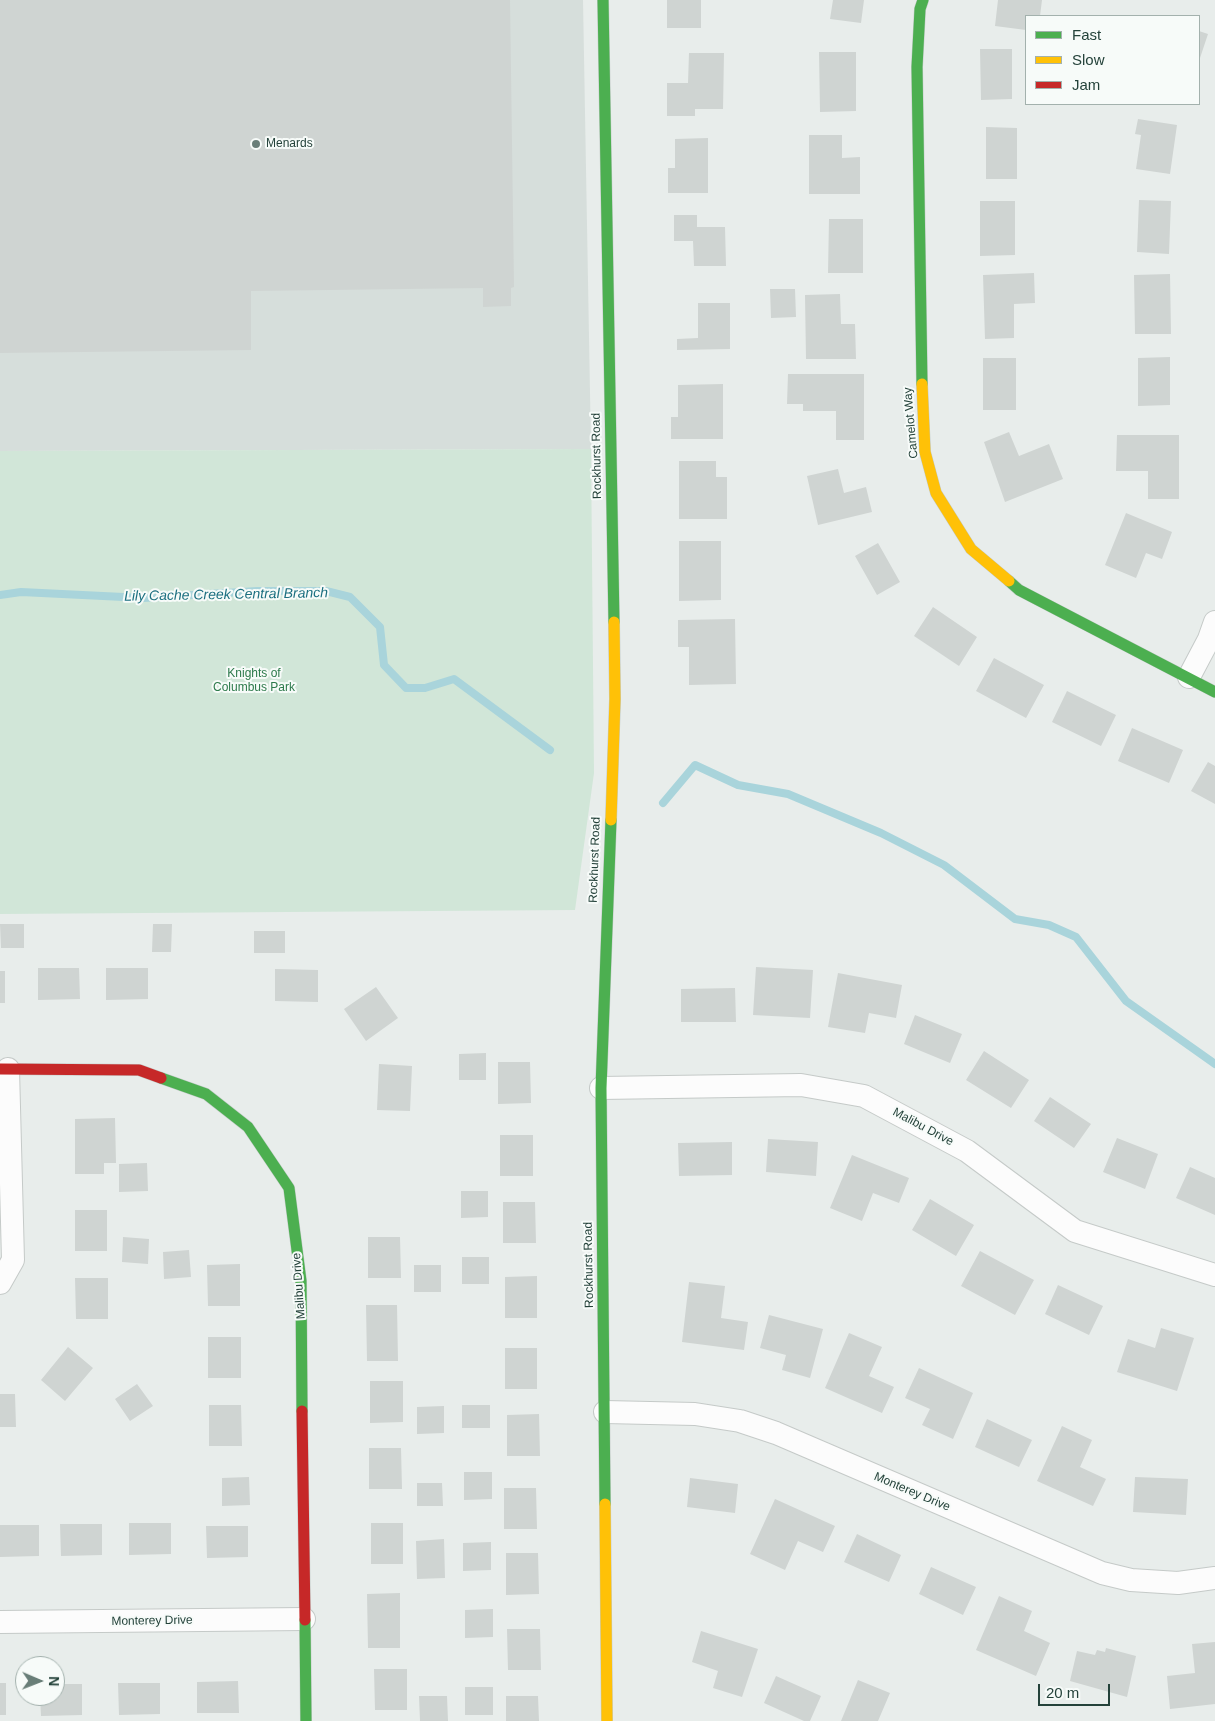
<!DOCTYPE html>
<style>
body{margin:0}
#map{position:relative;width:1215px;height:1721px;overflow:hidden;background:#e8edeb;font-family:Helvetica,sans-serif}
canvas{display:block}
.legend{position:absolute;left:1025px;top:15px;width:175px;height:90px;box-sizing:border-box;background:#f7fbf9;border:1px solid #a3b1ad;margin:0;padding:6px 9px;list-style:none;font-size:15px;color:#24423a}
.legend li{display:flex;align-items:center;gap:10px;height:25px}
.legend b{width:25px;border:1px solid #a3b1ad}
.north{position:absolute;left:15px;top:1656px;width:50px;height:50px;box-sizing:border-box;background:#f7fbf9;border:1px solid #a3b1ad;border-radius:50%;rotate:91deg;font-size:14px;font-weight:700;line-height:20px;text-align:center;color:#24423a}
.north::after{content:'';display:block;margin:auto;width:18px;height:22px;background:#697e78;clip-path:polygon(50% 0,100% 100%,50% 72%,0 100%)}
.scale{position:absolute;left:1038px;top:1684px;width:72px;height:22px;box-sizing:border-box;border:2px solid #24423a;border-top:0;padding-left:6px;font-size:15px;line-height:18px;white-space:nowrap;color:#24423a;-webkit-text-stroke:4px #f7fbf9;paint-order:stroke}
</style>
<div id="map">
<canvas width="1215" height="1721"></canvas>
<ul class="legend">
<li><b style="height:6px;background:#4caf50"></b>Fast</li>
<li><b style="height:6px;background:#ffc107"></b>Slow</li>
<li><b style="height:6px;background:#c62828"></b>Jam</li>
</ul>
<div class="north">N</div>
<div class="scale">20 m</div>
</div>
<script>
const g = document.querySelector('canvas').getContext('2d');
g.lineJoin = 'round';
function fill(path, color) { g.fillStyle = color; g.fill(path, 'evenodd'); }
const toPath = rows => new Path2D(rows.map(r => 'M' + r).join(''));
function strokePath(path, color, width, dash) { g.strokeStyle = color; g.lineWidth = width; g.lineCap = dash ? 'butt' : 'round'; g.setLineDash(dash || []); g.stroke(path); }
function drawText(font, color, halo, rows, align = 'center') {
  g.font = font + ' Helvetica,sans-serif'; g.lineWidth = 4; g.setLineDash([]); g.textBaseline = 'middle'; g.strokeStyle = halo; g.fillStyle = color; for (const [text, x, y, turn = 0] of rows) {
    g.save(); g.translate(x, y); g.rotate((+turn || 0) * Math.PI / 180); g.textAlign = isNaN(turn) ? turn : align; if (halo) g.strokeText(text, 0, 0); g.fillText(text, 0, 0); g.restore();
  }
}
fill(toPath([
 [0,0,583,0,591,449,0,451]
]), '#d6dedb');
fill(toPath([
 [591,449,594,773,575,910,0,914,0,451]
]), '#d1e6d8');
strokePath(toPath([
 [0,595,21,592,144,598,257,591,326,591,350,597,380,627,384,665,406,688,425,688,454,679,550,750],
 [663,803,695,765,738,785,788,794,881,833,944,865,1015,919,1049,925,1076,937,1126,1001,1215,1064]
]), '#a9d4db', 8);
fill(toPath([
 [0,0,510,0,514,287,511,288,511,306,483,307,483,288,251,291,251,350,0,353],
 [667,0,701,0,701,28,667,28],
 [833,0,864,0,861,23,830,19],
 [998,0,1042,0,1040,16,1026,16,1026,30,995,26],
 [1199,31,1208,34,1199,61],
 [980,49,1012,49,1012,99,981,100],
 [819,52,856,52,856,111,820,112],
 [689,53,724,53,723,109,695,109,695,116,667,116,667,83,688,83],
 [1138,119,1177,125,1170,174,1136,169,1141,135,1135,134],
 [986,127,1017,128,1017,179,986,179],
 [809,135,842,135,842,158,860,157,860,194,809,194],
 [708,138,708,193,668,193,668,168,675,168,675,139],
 [1139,200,1171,201,1169,254,1137,252],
 [980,201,1015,201,1015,255,980,256],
 [674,215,697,215,697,227,725,227,726,266,694,266,693,241,674,241],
 [829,219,863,219,863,273,828,273],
 [1034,273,1035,303,1014,304,1014,338,985,339,983,275],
 [1170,274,1171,334,1135,334,1134,275],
 [770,289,795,289,796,317,771,318],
 [840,294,841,324,855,324,856,359,806,359,805,295],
 [698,303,730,303,730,349,677,350,677,339,698,338],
 [1170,357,1170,405,1138,406,1138,358],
 [983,358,1016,358,1016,410,983,410],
 [788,374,864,374,864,440,836,440,836,411,803,411,803,404,787,404],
 [723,384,723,439,671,439,671,417,678,417,678,385],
 [1009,432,1019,456,1049,444,1063,479,1005,502,984,442],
 [1117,435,1179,435,1179,499,1148,499,1148,471,1116,471],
 [679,461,716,461,716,477,727,477,727,519,679,519],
 [838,469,844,493,866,487,872,512,818,525,807,476],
 [1126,513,1172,532,1162,559,1146,553,1136,578,1105,565],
 [679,541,721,541,721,600,679,601],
 [878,543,900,582,877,595,855,556],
 [933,607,977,637,959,666,914,636],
 [735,619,736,684,689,685,689,647,678,647,678,620],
 [994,658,1044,685,1026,718,976,691],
 [1067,691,1116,715,1101,746,1052,722],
 [1132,728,1183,750,1169,783,1118,761],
 [1208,762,1215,766,1215,804,1191,791],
 [0,924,24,924,24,948,1,948],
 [153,924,172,924,171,952,152,952],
 [254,931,285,931,285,953,254,953],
 [756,967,813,970,810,1018,753,1015],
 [38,968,79,968,80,999,38,1000],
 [106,968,148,968,148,999,106,1000],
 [275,969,318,970,318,1002,275,1001],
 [0,971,5,971,5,1003,0,1003],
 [838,973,902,985,896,1018,869,1013,865,1033,828,1027],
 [376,987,398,1018,366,1041,344,1009],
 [735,988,736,1022,681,1022,681,989],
 [915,1015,962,1034,950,1063,904,1044],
 [984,1051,1029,1080,1011,1108,966,1080],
 [486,1053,486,1080,459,1080,459,1054],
 [498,1062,530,1062,531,1103,498,1104],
 [379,1064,412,1066,410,1111,377,1110],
 [1050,1097,1091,1124,1074,1148,1034,1121],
 [115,1118,116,1163,104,1163,104,1174,75,1174,75,1119],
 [500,1135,533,1135,533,1176,500,1176],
 [1117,1138,1158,1154,1145,1189,1103,1172],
 [768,1139,818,1142,816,1176,766,1172],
 [732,1142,732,1175,679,1176,678,1143],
 [852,1155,909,1178,899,1203,873,1193,862,1221,830,1208],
 [147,1163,148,1191,119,1192,119,1164],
 [1190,1167,1215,1178,1215,1215,1176,1198],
 [461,1191,488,1191,488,1217,461,1218],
 [930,1199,974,1225,956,1256,912,1230],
 [503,1202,535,1202,536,1243,503,1243],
 [75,1210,107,1210,107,1251,75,1251],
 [123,1237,149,1239,148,1264,122,1262],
 [368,1237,400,1237,401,1278,368,1278],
 [189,1250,191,1277,164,1279,163,1252],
 [980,1251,1034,1280,1015,1315,961,1286],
 [462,1257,489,1257,489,1284,462,1284],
 [240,1264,240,1306,208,1306,207,1265],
 [414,1265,441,1265,441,1292,414,1292],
 [537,1276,537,1318,505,1318,505,1277],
 [75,1278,108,1278,108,1319,76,1319],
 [689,1282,725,1286,721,1318,748,1322,744,1350,682,1342],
 [1058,1285,1103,1306,1089,1335,1045,1314],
 [366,1305,397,1305,398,1361,367,1361],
 [769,1315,823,1329,810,1378,782,1370,786,1355,760,1348],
 [1161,1328,1194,1338,1177,1391,1117,1372,1128,1339,1155,1348],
 [849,1333,882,1347,869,1376,894,1387,882,1413,825,1388],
 [208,1337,241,1337,241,1378,208,1378],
 [68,1347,93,1368,65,1401,41,1380],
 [505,1348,537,1348,537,1389,505,1389],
 [919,1368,973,1393,953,1439,922,1425,930,1409,905,1398],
 [370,1381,403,1381,403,1422,370,1423],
 [137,1384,153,1406,130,1421,115,1399],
 [0,1394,15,1394,16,1427,0,1427],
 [209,1405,241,1405,242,1446,209,1446],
 [462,1405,490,1405,490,1428,462,1428],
 [444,1406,444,1433,417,1434,417,1407],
 [539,1414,540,1456,507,1456,507,1415],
 [987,1419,1032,1440,1019,1467,975,1447],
 [1062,1426,1092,1440,1080,1467,1106,1479,1093,1506,1037,1481],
 [369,1448,401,1448,402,1489,369,1489],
 [464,1472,492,1472,492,1499,464,1500],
 [249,1477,250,1505,222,1506,222,1478],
 [1135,1477,1188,1479,1186,1515,1133,1512],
 [690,1478,738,1484,735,1513,687,1507],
 [417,1483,442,1483,443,1506,417,1506],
 [504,1488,536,1488,537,1529,504,1529],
 [775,1499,835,1526,823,1552,798,1541,785,1570,750,1554],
 [129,1523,171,1523,171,1554,129,1555],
 [371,1523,403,1523,403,1564,371,1564],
 [60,1524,102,1524,102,1555,61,1556],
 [0,1525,39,1525,39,1556,0,1557],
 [206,1526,248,1526,248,1557,207,1558],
 [857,1534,901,1555,889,1582,844,1562],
 [444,1539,445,1578,417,1579,416,1541],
 [491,1542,491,1570,463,1571,463,1543],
 [506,1553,538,1553,539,1594,506,1595],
 [931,1567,976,1587,963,1615,919,1594],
 [400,1593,400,1648,368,1648,367,1594],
 [999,1596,1032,1611,1024,1631,1050,1643,1036,1676,976,1650],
 [493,1609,493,1637,465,1638,465,1610],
 [507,1629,540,1629,541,1670,508,1670],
 [701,1631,758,1649,742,1697,713,1688,718,1671,692,1662],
 [1215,1642,1215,1704,1170,1709,1167,1676,1195,1673,1192,1644],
 [1106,1648,1136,1656,1127,1697,1070,1681,1077,1651,1095,1655,1097,1650,1105,1652],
 [374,1669,407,1669,407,1710,375,1710],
 [776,1676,821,1696,810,1721,804,1721,764,1703],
 [858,1680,890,1693,878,1721,841,1721],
 [238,1681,239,1713,197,1713,197,1682],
 [0,1683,6,1683,6,1715,0,1715],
 [118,1683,160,1683,160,1714,119,1715],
 [55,1684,82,1684,82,1715,41,1716,40,1696,55,1696],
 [465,1687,493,1687,493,1715,465,1715],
 [419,1696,447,1696,448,1721,420,1721],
 [506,1696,538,1696,539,1721,506,1721]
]), '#cfd4d2');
const street = toPath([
 [1189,677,1209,639,1215,622],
 [601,1088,801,1085,864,1096,967,1151,1075,1231,1215,1275],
 [0,1283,13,1260,8,1069],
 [605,1412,695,1414,740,1421,776,1433,1102,1573,1131,1580,1178,1583,1215,1578],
 [0,1622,304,1619]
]);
const fast = toPath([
 [603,0,614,622],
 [922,384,917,67,920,9,923,0],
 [1009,581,1019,590,1215,692],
 [161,1078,206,1094,248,1127,289,1188,301,1281,302,1411],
 [605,1504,601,1088,611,820],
 [305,1620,306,1721]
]);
const slow = toPath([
 [922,384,925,452,936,493,971,549,1009,581],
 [611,820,615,699,614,622],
 [605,1504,607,1721]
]);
const jam = toPath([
 [0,1069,139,1070,161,1078],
 [302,1411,305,1620]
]);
strokePath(street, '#c5cac8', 24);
strokePath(fast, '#c3cbc8', 12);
strokePath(slow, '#c3cbc8', 12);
strokePath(jam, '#c3cbc8', 12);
strokePath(street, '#fcfcfc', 22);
strokePath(fast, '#4caf50', 11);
strokePath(slow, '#ffc107', 11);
strokePath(jam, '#c62828', 11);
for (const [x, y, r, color] of [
 [256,144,5,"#697e78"]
]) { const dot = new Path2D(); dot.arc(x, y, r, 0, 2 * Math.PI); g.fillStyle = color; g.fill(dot); strokePath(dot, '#f7fbf9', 2); }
drawText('12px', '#24423a', '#f7fbf9', [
 ["Menards",266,144]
], 'left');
drawText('12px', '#24423a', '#f7fbf9', [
 ["Camelot Way",911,423,-95],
 ["Rockhurst Road",597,456,-91],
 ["Rockhurst Road",595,860,-88],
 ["Malibu Drive",923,1127,28],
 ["Rockhurst Road",589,1265,-91],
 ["Malibu Drive",299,1286,-94],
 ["Monterey Drive",912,1492,23],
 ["Monterey Drive",152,1621,-1]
]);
drawText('12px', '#2d7a4b', '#f7fbf9', [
 ["Knights of",254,674],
 ["Columbus Park",254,688]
]);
drawText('italic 14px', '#1c6f80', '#f7fbf9', [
 ["Lily Cache Creek Central Branch",226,595,-1]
]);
</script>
